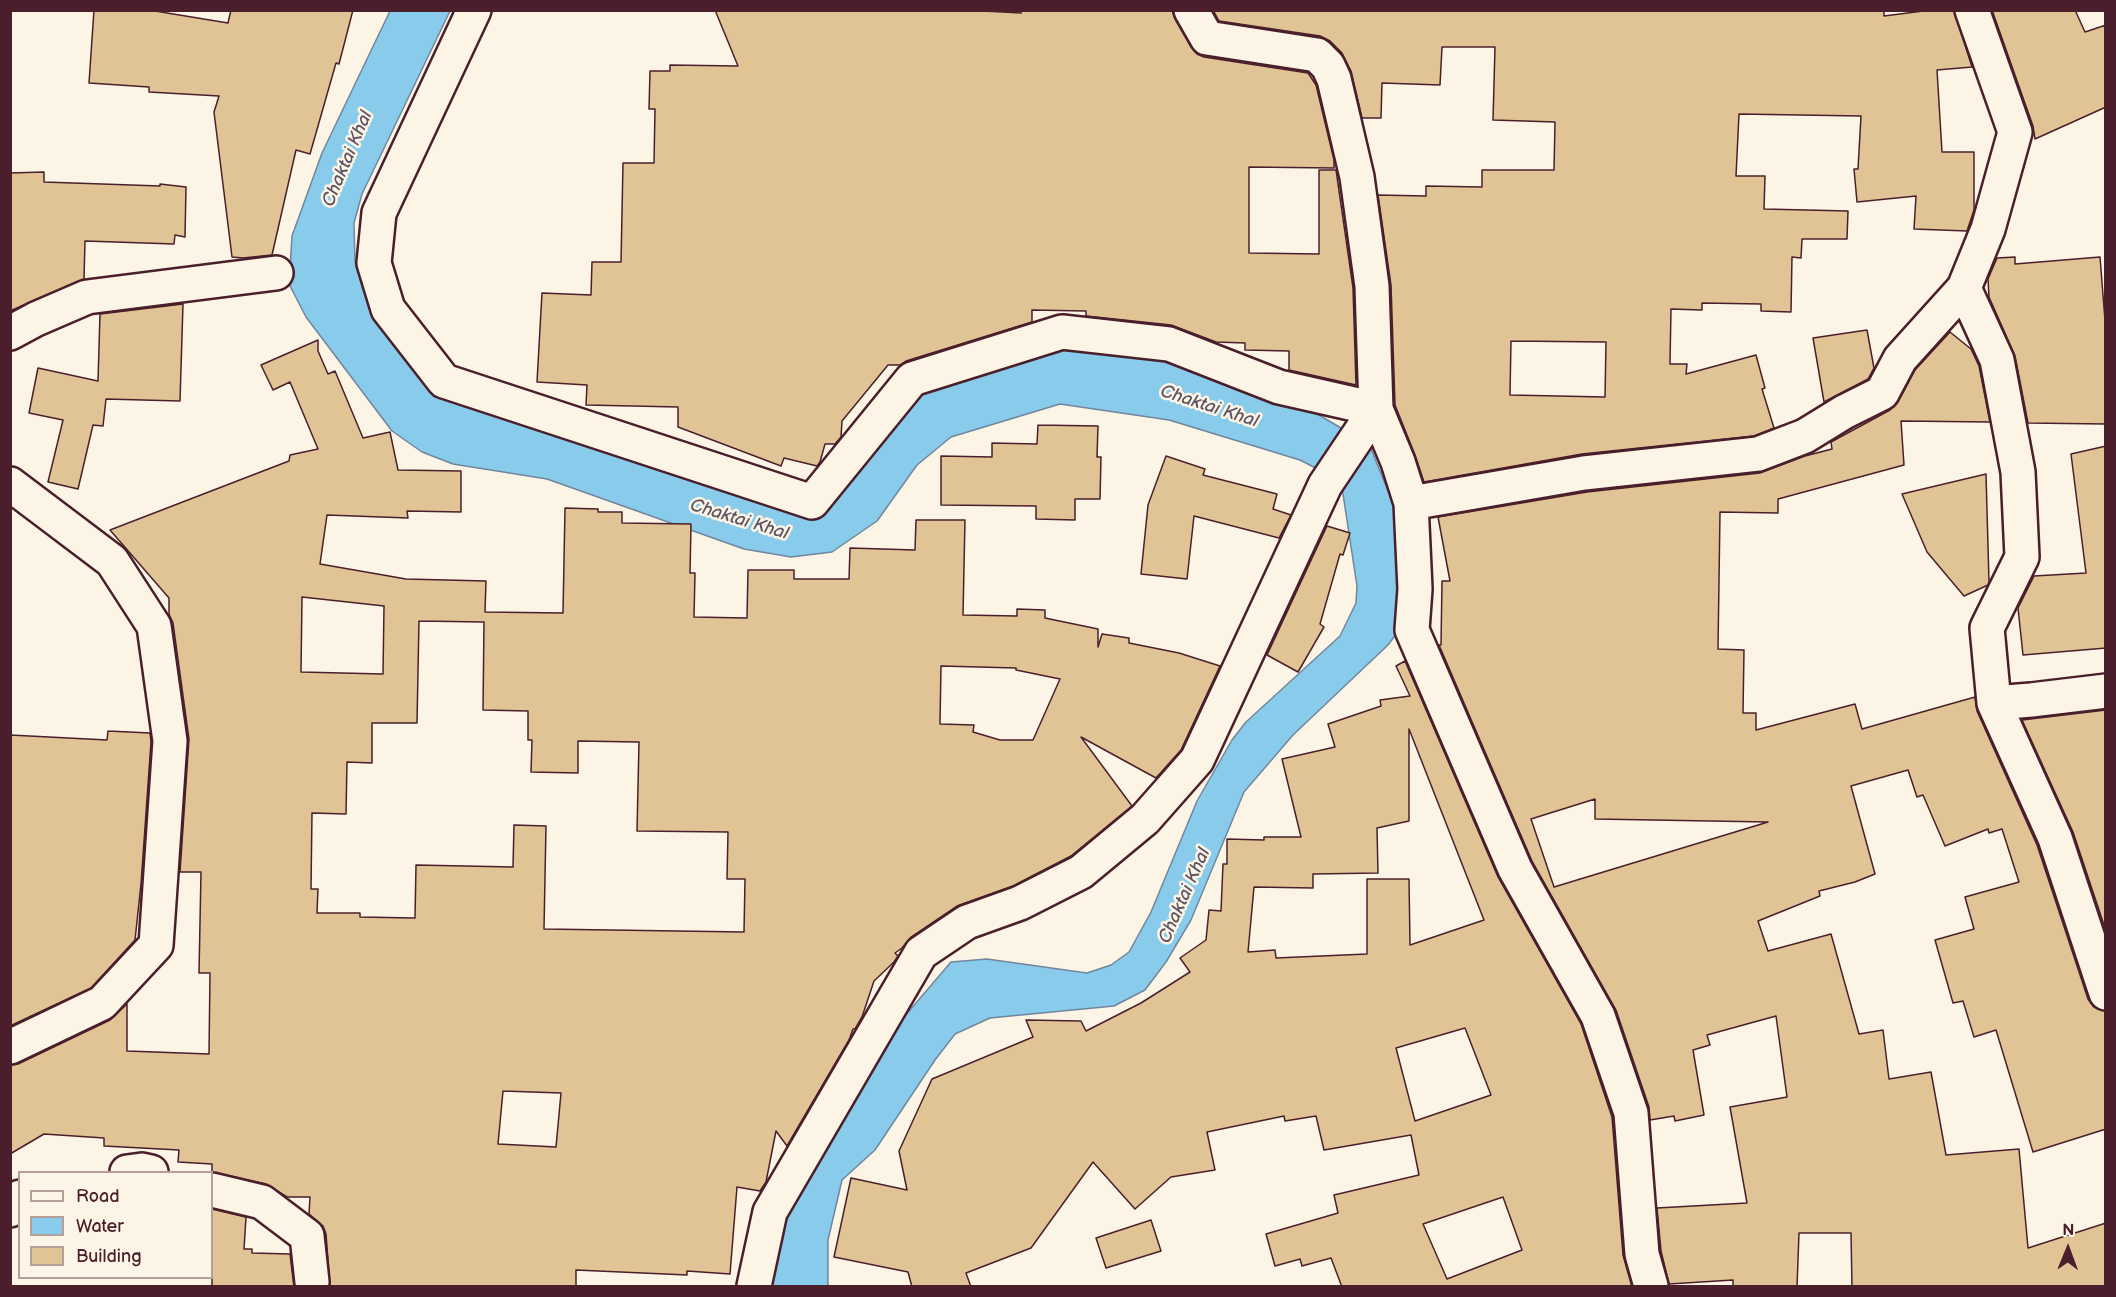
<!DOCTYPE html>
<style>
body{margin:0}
#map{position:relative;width:2116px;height:1297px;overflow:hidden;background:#fcf5e5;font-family:"Balsamiq Sans",sans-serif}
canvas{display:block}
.frame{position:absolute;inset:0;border:12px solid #4a1f2b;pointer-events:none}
.legend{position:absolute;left:18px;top:1171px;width:195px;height:108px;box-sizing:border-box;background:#fcf5e5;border:2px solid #b59f9b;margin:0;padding:8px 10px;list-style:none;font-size:18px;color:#4a1f2b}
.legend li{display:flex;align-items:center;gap:12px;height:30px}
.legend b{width:30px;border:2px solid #b59f9b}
.north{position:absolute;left:2038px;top:1219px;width:60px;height:60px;-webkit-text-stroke:4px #fcf5e5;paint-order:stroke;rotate:1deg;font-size:16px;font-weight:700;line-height:24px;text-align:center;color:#4a1f2b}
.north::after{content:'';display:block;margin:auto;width:21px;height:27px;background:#4a1f2b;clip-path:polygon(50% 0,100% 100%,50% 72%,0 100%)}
</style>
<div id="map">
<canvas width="2116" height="1297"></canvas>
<div class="frame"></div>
<ul class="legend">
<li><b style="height:8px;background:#fcf5e5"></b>Road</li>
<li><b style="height:16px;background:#89cbea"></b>Water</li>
<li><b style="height:16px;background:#e1c495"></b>Building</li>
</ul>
<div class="north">N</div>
</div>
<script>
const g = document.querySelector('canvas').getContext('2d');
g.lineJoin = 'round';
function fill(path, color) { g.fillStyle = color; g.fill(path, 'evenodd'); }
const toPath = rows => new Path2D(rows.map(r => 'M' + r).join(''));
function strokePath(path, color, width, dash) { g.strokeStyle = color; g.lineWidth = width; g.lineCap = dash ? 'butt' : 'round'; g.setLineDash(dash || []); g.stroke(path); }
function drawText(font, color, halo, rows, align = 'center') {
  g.font = font + ' "Balsamiq Sans",sans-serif'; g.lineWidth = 5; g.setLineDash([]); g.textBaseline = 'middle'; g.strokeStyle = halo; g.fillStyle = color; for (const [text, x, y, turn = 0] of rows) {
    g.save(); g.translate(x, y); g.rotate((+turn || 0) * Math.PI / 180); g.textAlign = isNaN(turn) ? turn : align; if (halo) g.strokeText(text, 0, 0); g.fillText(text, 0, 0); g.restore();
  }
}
const water = toPath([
 [390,11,450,11,362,194,354,223,355,262,364,292,395,337,431,382,803,507,921,390,1066,346,1150,354,1310,410,1369,444,1406,535,1397,633,1388,645,1293,735,1244,792,1191,920,1166,962,1145,990,1114,1006,990,1018,955,1034,935,1060,875,1150,842,1180,828,1240,828,1286,768,1286,787,1208,825,1152,904,1017,951,962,987,959,1087,973,1111,965,1129,952,1151,912,1197,801,1232,740,1246,722,1340,636,1356,603,1357,586,1341,481,1300,460,1169,420,1060,404,951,437,917,465,877,521,832,552,791,557,744,549,547,479,453,464,422,452,392,431,306,317,289,284,292,236,322,153,390,11]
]);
fill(water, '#89cbea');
strokePath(water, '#70869e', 1.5);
const building = toPath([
 [94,10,149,10,228,23,231,10,353,10,339,64,336,63,310,154,296,150,272,255,243,258,232,257,214,112,219,96,149,92,149,87,89,83,94,10],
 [715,10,964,10,1021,13,1022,10,1172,10,1175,19,1191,47,1197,54,1204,57,1308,73,1316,85,1334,160,1334,168,1249,167,1249,253,1319,254,1319,170,1336,170,1353,288,1356,385,1289,370,1289,351,1245,350,1245,343,1216,342,1171,325,1086,316,1086,311,1032,310,1032,322,906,361,900,365,888,365,842,421,841,437,835,444,825,444,820,462,817,466,784,458,781,466,678,427,678,407,586,405,587,385,537,382,542,293,591,295,592,262,621,262,623,163,654,163,655,109,649,109,650,71,670,71,670,65,738,66,715,10],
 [1213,10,1884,10,1884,16,1931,10,1954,10,1972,67,1937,70,1942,152,1974,152,1974,210,1967,231,1914,229,1916,196,1857,202,1854,169,1858,169,1861,116,1739,114,1736,176,1765,176,1764,209,1848,211,1847,239,1802,239,1801,258,1792,257,1791,312,1761,311,1761,304,1702,303,1702,310,1671,309,1670,364,1687,364,1686,374,1756,355,1765,388,1762,389,1774,428,1754,436,1582,454,1424,482,1415,455,1395,405,1391,285,1378,195,1426,196,1426,186,1482,187,1482,170,1554,170,1555,122,1493,120,1495,47,1442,47,1440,85,1382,83,1381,118,1362,118,1351,71,1342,53,1330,41,1320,36,1219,21,1213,10],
 [1511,341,1606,342,1605,397,1510,395,1511,341],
 [1992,10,2075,10,2085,32,2106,25,2106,107,2035,139,2033,126,1992,10],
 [44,172,44,182,160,186,160,184,186,187,185,237,175,235,174,244,85,241,84,279,10,311,10,173,44,172],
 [2015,257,2015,264,2100,257,2106,333,2106,424,2028,423,2015,356,1989,297,1988,279,1997,258,2015,257],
 [183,304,180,401,106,399,103,426,93,425,78,489,48,482,63,420,29,413,38,368,98,381,100,314,183,304],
 [1867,330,1874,368,1868,379,1824,402,1813,338,1867,330],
 [1950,332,1971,349,1979,366,1990,422,1901,421,1904,465,1778,499,1778,513,1720,512,1718,649,1744,650,1743,713,1756,713,1756,730,1855,704,1862,729,1975,697,1977,711,2037,845,2088,999,2094,1007,2106,1011,2106,1129,2033,1152,1996,1030,1974,1037,1963,1001,1953,1003,1935,940,1974,929,1965,897,2019,882,2002,829,1989,833,1988,829,1945,846,1923,795,1917,797,1908,770,1851,786,1875,874,1855,882,1819,891,1820,896,1758,921,1768,951,1831,934,1859,1034,1883,1030,1889,1079,1931,1072,1946,1155,2019,1149,2028,1248,2106,1223,2106,1287,1852,1287,1851,1233,1799,1233,1797,1287,1733,1287,1733,1280,1669,1284,1661,1251,1657,1208,1747,1203,1730,1107,1787,1097,1776,1016,1707,1035,1710,1045,1693,1050,1704,1115,1675,1121,1674,1116,1650,1120,1649,1107,1616,1010,1532,861,1439,645,1441,645,1442,581,1450,581,1438,517,1587,492,1760,473,1805,456,1832,449,1831,442,1890,410,1898,402,1915,370,1950,332],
 [1595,799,1595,819,1768,822,1554,887,1531,819,1595,799],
 [318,340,318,351,328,374,335,371,363,438,390,432,398,470,461,471,461,512,407,511,408,518,327,515,320,564,406,579,486,581,485,612,563,613,565,508,598,509,598,512,622,512,622,523,691,524,690,573,695,573,694,617,747,618,748,570,794,570,794,579,849,579,850,548,915,550,916,520,965,520,963,615,1017,616,1017,609,1045,610,1045,618,1098,629,1098,647,1102,634,1129,638,1129,643,1179,653,1220,666,1181,750,1156,778,1081,737,1132,806,1071,856,1013,886,957,906,911,937,902,948,895,953,898,956,894,962,874,981,862,1017,855,1029,853,1029,849,1040,787,1146,776,1131,766,1182,760,1191,737,1187,730,1274,687,1271,687,1275,576,1270,576,1287,330,1287,326,1234,323,1226,309,1214,310,1197,287,1197,266,1184,212,1172,212,1164,178,1162,179,1150,104,1146,104,1138,44,1134,10,1154,10,1065,18,1064,110,1020,127,1004,127,1051,209,1054,210,973,199,973,201,872,180,872,189,739,173,623,169,614,169,598,110,530,289,461,290,455,318,449,290,382,273,390,261,365,318,340],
 [302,597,384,606,383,674,301,672,302,597],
 [419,621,484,622,483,710,528,711,528,740,532,740,531,772,578,773,578,741,639,742,637,831,728,832,727,879,745,879,744,932,544,929,546,826,514,825,513,867,416,865,415,918,360,917,360,913,317,913,318,889,311,889,312,813,346,814,347,762,372,763,372,723,417,723,419,621],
 [941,666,1016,668,1016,670,1060,679,1033,740,1000,740,973,732,974,725,940,724,941,666],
 [503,1091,561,1093,556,1147,498,1144,503,1091],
 [1038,425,1098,426,1097,457,1101,457,1100,499,1075,499,1075,520,1036,519,1036,506,941,505,941,456,992,457,992,443,1037,444,1038,425],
 [2106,446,2106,648,2023,655,2018,608,2034,576,2086,573,2071,454,2106,446],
 [1166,456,1205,469,1203,475,1277,494,1273,509,1291,515,1279,538,1194,516,1187,579,1141,574,1148,505,1166,456],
 [1986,474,1989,582,1988,585,1964,596,1927,552,1902,494,1986,474],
 [1327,526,1350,533,1343,555,1340,554,1320,624,1324,627,1298,672,1267,655,1327,526],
 [1405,661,1498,877,1581,1024,1612,1117,1623,1255,1632,1287,1342,1287,1331,1258,1302,1266,1300,1259,1275,1266,1266,1234,1338,1213,1334,1195,1419,1175,1411,1135,1324,1150,1316,1116,1285,1121,1284,1116,1207,1132,1215,1170,1171,1177,1135,1209,1093,1162,1031,1248,966,1273,971,1287,912,1287,908,1272,834,1257,851,1178,907,1190,899,1151,932,1079,1033,1037,1026,1020,1081,1021,1086,1031,1141,1003,1190,972,1180,958,1206,940,1209,910,1221,911,1223,864,1227,864,1227,839,1264,840,1264,837,1301,837,1282,759,1335,747,1328,724,1381,706,1380,700,1410,696,1396,666,1405,661],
 [1409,729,1484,920,1410,945,1409,879,1367,879,1367,954,1276,958,1275,950,1248,952,1254,887,1313,888,1313,874,1378,873,1377,828,1409,821,1409,729],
 [1465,1028,1491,1095,1415,1121,1396,1048,1465,1028],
 [1503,1197,1522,1250,1447,1279,1423,1224,1503,1197],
 [2106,710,2106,931,2073,832,2022,720,2106,710],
 [108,731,150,733,151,742,141,884,135,940,91,988,10,1026,10,735,107,740,108,731],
 [212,1209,246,1217,244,1249,252,1249,252,1253,290,1254,294,1287,212,1287,212,1209],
 [1151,1220,1161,1251,1106,1268,1096,1238,1151,1220]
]);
fill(building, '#e1c495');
strokePath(building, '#4a1f2b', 1.5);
const street = toPath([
 [474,10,379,213,374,263,388,309,444,381,812,502,912,379,1062,332,1169,344,1279,387,1376,409],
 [1191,10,1207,38,1317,55,1328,66,1334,79,1357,177,1372,286,1376,409,1398,462,1411,503,1415,589,1412,630,1515,869,1598,1016,1631,1113,1642,1254,1651,1286],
 [1964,288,1997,360,2018,472,2022,557,1987,628,1994,703,2055,838,2106,993],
 [10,333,36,319,87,297,276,273],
 [10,484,112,561,154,626,170,741,156,945,102,1003,10,1047],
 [1411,503,1584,473,1758,454,1805,436,1844,412,1882,393,1900,359,1964,288,1988,229,2015,132,1972,10],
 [1994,703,2031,700,2106,691],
 [127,1172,142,1170,151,1172],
 [212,1190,262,1202,307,1236,312,1282],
 [10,1210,20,1197],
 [754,1286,770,1212,921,953,967,922,1020,903,1081,872,1145,819,1197,760,1325,485,1376,409]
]);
strokePath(street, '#4a1f2b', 38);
strokePath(street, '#fcf5e5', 33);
drawText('italic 18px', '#5d5364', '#fcf5e5', [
 ["Chaktai Khal",348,159,-67],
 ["Chaktai Khal",1209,407,18],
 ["Chaktai Khal",739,520,17],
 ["Chaktai Khal",1185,896,-66]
]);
</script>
